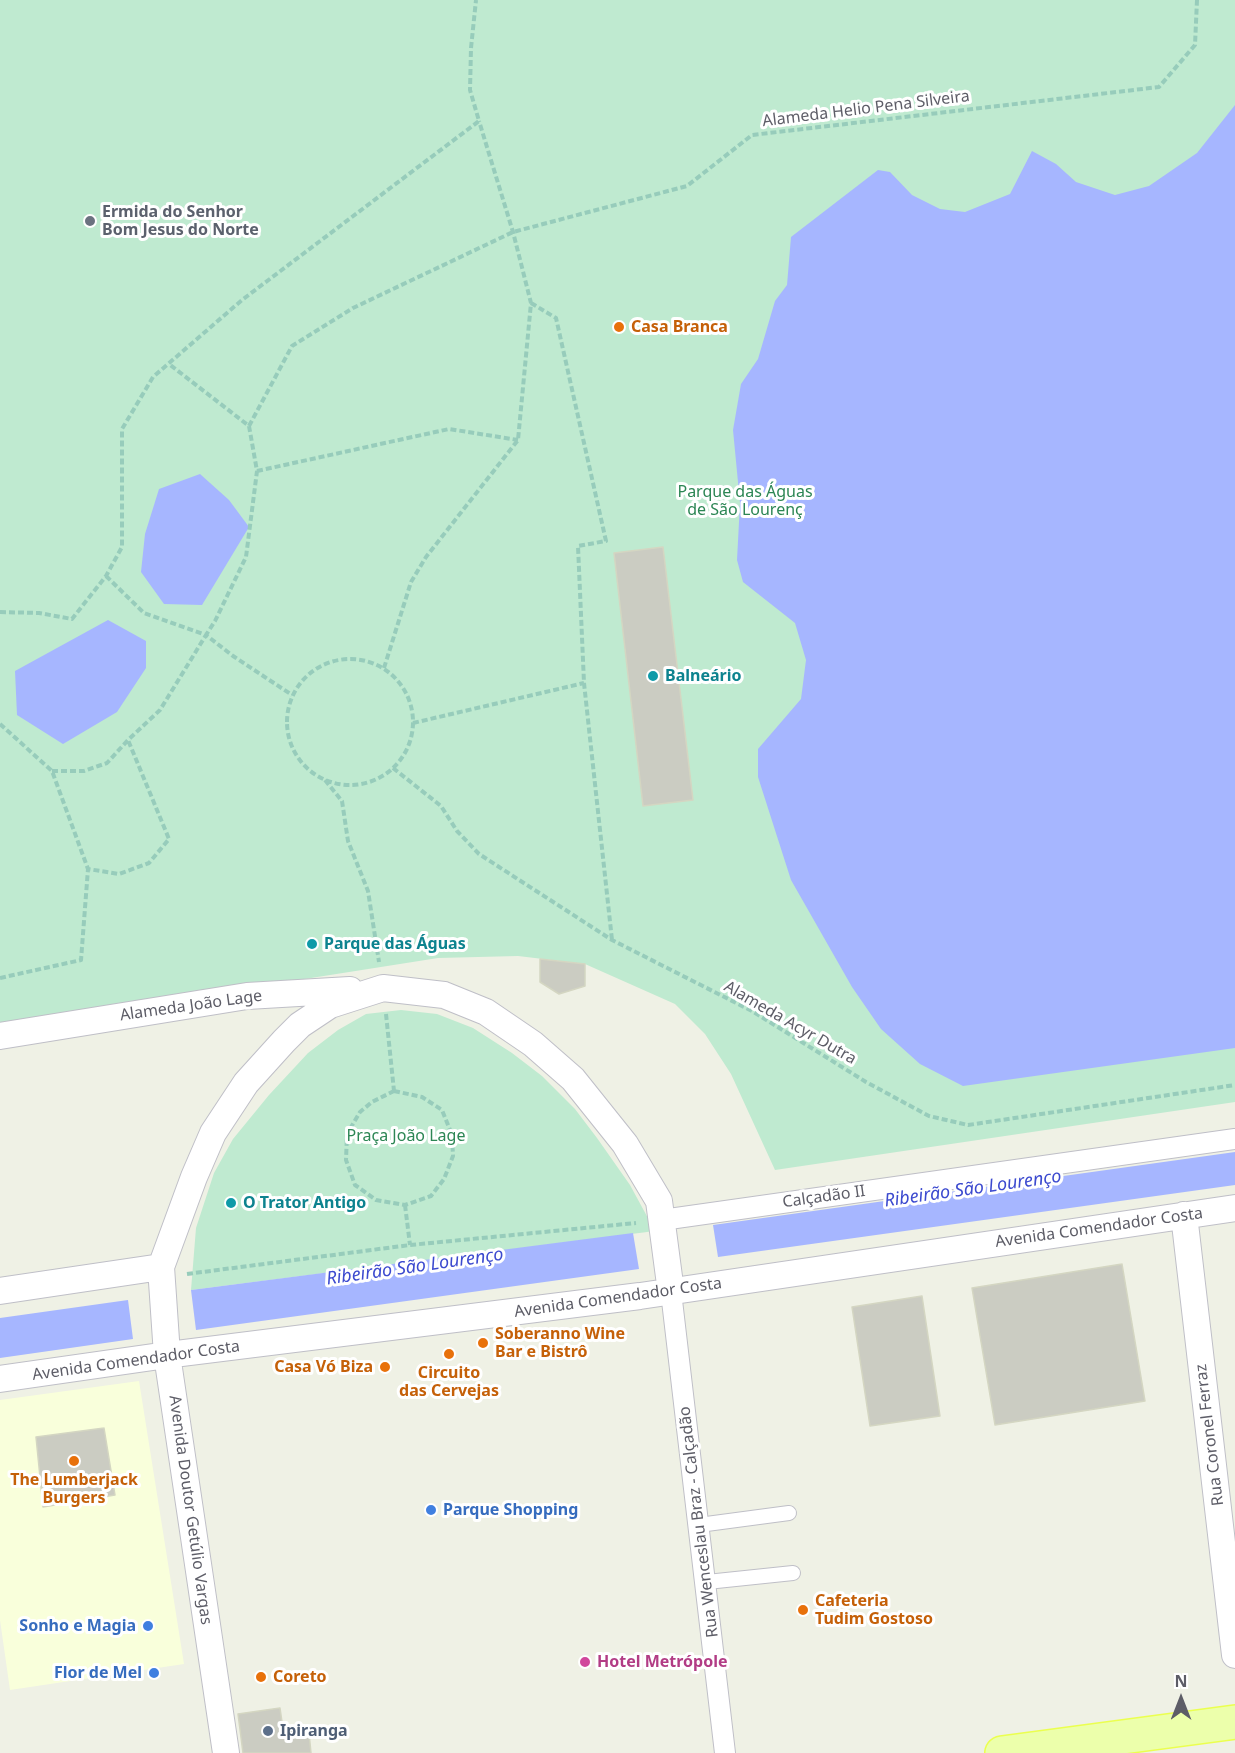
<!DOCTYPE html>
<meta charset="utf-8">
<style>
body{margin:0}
#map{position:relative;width:1235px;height:1753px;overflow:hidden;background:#eff1e5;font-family:"Noto Sans",sans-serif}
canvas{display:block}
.north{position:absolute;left:1151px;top:1669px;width:60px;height:60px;-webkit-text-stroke:4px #fff;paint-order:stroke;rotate:0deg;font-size:16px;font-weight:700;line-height:24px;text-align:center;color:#5d5d67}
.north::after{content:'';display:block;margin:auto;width:21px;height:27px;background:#5d5d67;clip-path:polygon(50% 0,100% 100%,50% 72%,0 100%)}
</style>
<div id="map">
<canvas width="1235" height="1753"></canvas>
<div class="north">N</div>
</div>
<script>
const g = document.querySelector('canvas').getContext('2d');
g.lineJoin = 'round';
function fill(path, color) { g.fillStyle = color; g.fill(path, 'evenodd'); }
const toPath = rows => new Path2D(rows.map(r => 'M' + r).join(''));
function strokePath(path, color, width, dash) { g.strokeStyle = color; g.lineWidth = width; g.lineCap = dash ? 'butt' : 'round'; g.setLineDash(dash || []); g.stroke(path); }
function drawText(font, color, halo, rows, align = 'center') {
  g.font = font + ' "Noto Sans",sans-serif'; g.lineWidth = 6; g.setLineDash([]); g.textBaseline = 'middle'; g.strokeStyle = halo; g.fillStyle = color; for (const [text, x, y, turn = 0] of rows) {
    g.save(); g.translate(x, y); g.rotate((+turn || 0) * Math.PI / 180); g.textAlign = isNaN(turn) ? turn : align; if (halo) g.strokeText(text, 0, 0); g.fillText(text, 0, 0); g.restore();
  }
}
fill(toPath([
 [139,1381,184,1664,10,1690,0,1620,0,1400]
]), '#f9ffdb');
fill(toPath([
 [0,0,1235,0,1235,1102,775,1170,731,1074,705,1034,675,1004,585,964,518,956,438,958,0,1027],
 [401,1010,437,1014,473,1028,512,1053,542,1076,575,1109,597,1138,630,1185,655,1231,191,1290,196,1228,214,1173,233,1139,269,1095,308,1053,338,1030,366,1014]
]), '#bfead0');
fill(toPath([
 [1235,105,1235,1048,963,1086,920,1064,881,1029,852,987,791,880,758,777,758,749,801,699,806,660,795,623,743,582,737,560,740,503,733,430,741,384,758,359,775,301,787,285,791,237,878,170,890,172,912,195,940,209,965,212,1010,194,1032,151,1056,164,1076,182,1115,195,1149,186,1197,153],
 [200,474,229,500,249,527,202,605,164,604,141,572,145,534,159,489],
 [108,620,146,641,146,668,117,712,63,744,17,715,15,671],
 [1235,1152,1235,1185,718,1257,713,1225],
 [633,1233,639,1269,196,1330,191,1290],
 [128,1300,133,1339,0,1358,0,1318]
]), '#a6b6ff');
const building = toPath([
 [663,547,693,800,643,806,614,553,663,547],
 [540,959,585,964,585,986,559,994,540,982,540,959],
 [1122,1264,1145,1401,995,1425,972,1288,1122,1264],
 [922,1296,940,1416,870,1426,852,1307,922,1296],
 [104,1428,115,1495,43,1507,36,1437,104,1428],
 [280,1708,283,1729,309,1733,311,1753,243,1753,238,1714,280,1708]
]);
fill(building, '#cbccc2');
strokePath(building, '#d4d6c2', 1.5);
const service = toPath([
 [699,1525,789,1513],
 [707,1582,793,1573]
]);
const pedestrian = toPath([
 [662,1220,1235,1139],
 [671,1292,725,1753]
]);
const minor = toPath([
 [0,1036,247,996,350,990],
 [1184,1215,1235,1655],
 [0,1291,161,1267],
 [0,1379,167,1355,640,1296,1235,1208],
 [226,1753,167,1355,161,1267,194,1177,213,1133,246,1083,284,1041,300,1025,330,1005,383,988,444,995,486,1012,533,1044,573,1079,625,1144,659,1201,671,1292]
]);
const primary = toPath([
 [1002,1753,1235,1722]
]);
strokePath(service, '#bfbfc7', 16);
strokePath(pedestrian, '#bfbfc7', 22);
strokePath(minor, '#bfbfc7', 28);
strokePath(primary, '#ebff4f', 36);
strokePath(toPath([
 [531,303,556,318,606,541,578,546,584,683,612,940],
 [249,426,292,346,353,308,513,232,687,186,752,135,1159,87,1195,45,1197,0],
 [257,471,449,429,518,440],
 [106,576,144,613,206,635,215,621,246,557,257,471,249,426,169,364],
 [0,612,39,613,72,619,106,576,122,547,122,429,153,377,242,300,479,121,470,90,471,48,476,0],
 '287 722a63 63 0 1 1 126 0a63 63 0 1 1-126 0Z',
 [384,668,411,582,426,557,518,440,531,303,513,232,479,121],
 [413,723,584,683],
 [0,724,52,771,88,869,119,874,149,863,169,839,128,740],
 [393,768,441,806,457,831,479,854,612,940,752,1011,866,1082,929,1116,968,1125,1235,1085],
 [52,771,84,771,107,763,128,740,160,710,206,635,233,656,292,695],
 [325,780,342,801,348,841,368,891,379,962],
 [0,978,81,960,88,869],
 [386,1014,394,1091],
 [394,1091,422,1097,442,1110,452,1135,453,1156,444,1179,431,1196,405,1205,376,1200,355,1185,346,1160,347,1134,360,1112,372,1102,394,1091],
 [405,1205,410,1245],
 [187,1274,410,1245,636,1223]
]), '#97ccbb', 4, [6, 3]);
strokePath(service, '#fff', 14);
strokePath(pedestrian, '#fff', 20);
strokePath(minor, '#fff', 26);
strokePath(primary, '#ecffab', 33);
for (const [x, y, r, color] of [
 [90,221,6,"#6b7280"],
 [619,327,6,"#e8710a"],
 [653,676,6,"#0f9aa8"],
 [312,944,6,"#0f9aa8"],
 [231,1203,6,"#0f9aa8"],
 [483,1343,6,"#e8710a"],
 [449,1354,6,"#e8710a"],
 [385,1367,6,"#e8710a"],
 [74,1461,6,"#e8710a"],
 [431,1510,6,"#3f7fe0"],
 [803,1610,6,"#e8710a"],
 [148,1626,6,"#3f7fe0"],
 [585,1662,6,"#d1479c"],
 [154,1673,6,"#3f7fe0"],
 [261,1677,6,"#e8710a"],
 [268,1731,6,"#5c6f8a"]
]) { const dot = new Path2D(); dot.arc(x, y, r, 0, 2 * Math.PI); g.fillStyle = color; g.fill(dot); strokePath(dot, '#fff', 2); }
drawText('16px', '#5d5d67', '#fff', [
 ["Alameda Helio Pena Silveira",866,109,-7],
 ["Alameda João Lage",191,1006,-8],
 ["Alameda Acyr Dutra",790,1023,30],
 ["Calçadão II",824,1197,-8],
 ["Avenida Comendador Costa",1099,1228,-8],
 ["Avenida Comendador Costa",618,1298,-8],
 ["Avenida Comendador Costa",136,1361,-8],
 ["Rua Coronel Ferraz",1210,1435,-97],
 ["Avenida Doutor Getúlio Vargas",190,1510,82],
 ["Rua Wenceslau Braz - Calçadão",699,1522,-97]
]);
drawText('bold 16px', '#5b616d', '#fff', [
 ["Ermida do Senhor",102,212],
 ["Bom Jesus do Norte",102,230]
], 'left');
drawText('bold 16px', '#c56008', '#fff', [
 ["Casa Branca",631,327],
 ["Soberanno Wine",495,1334],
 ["Bar e Bistrô",495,1352],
 ["Casa Vó Biza",373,1367,"right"],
 ["Circuito",449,1373,"center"],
 ["das Cervejas",449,1391,"center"],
 ["The Lumberjack",74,1480,"center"],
 ["Burgers",74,1498,"center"],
 ["Cafeteria",815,1601],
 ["Tudim Gostoso",815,1619],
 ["Coreto",273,1677]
], 'left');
drawText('16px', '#2c8654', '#fff', [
 ["Parque das Águas",745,492],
 ["de São Lourenç",745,510],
 ["Praça João Lage",406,1136]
]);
drawText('bold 16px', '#0d838f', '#fff', [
 ["Balneário",665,676],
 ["Parque das Águas",324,944],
 ["O Trator Antigo",243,1203]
], 'left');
drawText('bold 16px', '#366cbe', '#fff', [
 ["Parque Shopping",443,1510,"left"],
 ["Sonho e Magia",136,1626],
 ["Flor de Mel",142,1673]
], 'right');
drawText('bold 16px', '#b23c85', '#fff', [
 ["Hotel Metrópole",597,1662]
], 'left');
drawText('bold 16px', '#4e5e75', '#fff', [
 ["Ipiranga",280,1731]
], 'left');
drawText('italic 18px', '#3c4acf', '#fff', [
 ["Ribeirão São Lourenço",973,1189,-8],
 ["Ribeirão São Lourenço",415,1267,-8]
]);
</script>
